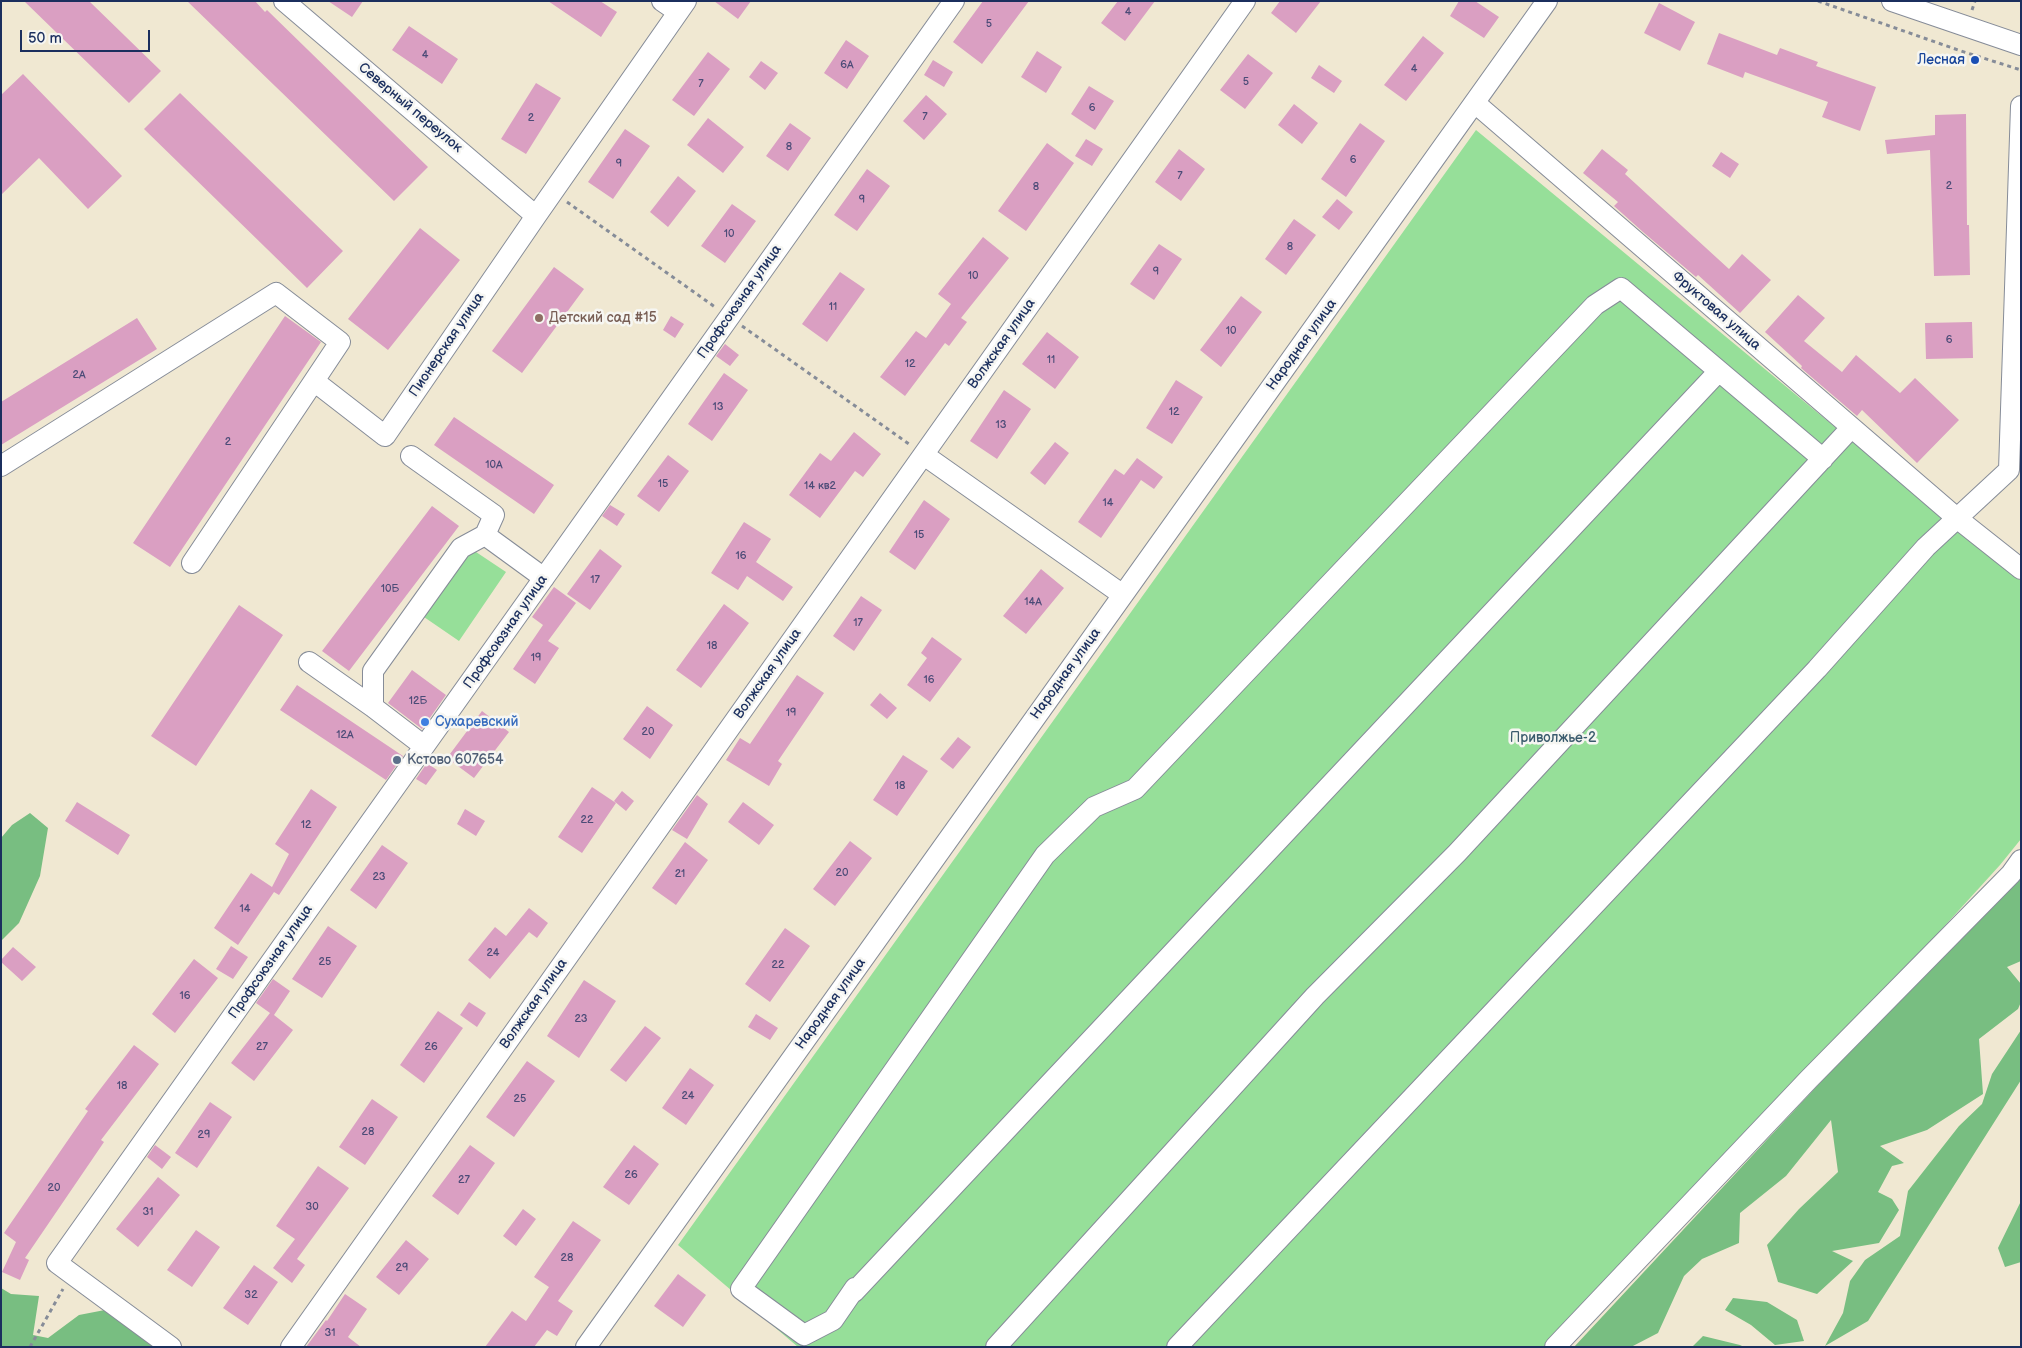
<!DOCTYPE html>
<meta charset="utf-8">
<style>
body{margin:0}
#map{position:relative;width:2022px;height:1348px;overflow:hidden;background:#f0e8d2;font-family:"Balsamiq Sans",sans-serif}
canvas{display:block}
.frame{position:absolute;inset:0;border:2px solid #1b2f5e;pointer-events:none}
.scale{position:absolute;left:20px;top:30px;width:130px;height:22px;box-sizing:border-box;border:2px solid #1b2f5e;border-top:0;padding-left:6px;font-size:15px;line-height:18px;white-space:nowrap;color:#1b2f5e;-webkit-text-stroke:4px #f6f6f2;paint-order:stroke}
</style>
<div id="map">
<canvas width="2022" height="1348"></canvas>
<div class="frame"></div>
<div class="scale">50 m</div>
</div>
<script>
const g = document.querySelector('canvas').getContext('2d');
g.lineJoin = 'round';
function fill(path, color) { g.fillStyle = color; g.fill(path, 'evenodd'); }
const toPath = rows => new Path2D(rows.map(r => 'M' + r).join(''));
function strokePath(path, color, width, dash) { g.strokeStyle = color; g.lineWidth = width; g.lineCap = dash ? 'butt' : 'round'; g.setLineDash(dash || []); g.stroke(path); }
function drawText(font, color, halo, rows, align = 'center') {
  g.font = font + ' "Balsamiq Sans",sans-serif'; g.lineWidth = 5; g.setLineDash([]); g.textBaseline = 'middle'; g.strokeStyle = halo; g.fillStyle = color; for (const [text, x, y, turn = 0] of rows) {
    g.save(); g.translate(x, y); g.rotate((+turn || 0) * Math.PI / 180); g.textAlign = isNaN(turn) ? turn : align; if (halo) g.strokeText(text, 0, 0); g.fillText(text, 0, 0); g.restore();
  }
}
fill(toPath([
 [1476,130,2021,581,2021,839,2000,865,1562,1347,798,1347,678,1245],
 [470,548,506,572,459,641,424,617]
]), '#96df99');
fill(toPath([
 [30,813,48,828,40,876,19,923,1,941,1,838,12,825],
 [2021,876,2021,961,2007,967,2021,984,2021,1002,2018,1009,1979,1039,1983,1094,1927,1130,1880,1146,1904,1163,1892,1166,1878,1192,1892,1199,1899,1210,1879,1243,1832,1251,1853,1261,1817,1294,1778,1282,1767,1245,1799,1209,1838,1172,1831,1120,1786,1176,1740,1213,1739,1243,1702,1259,1684,1276,1658,1333,1631,1347,1574,1347,1845,1056],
 [2021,1030,2021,1080,1868,1321,1825,1346,1843,1313,1850,1281,1865,1260,1900,1236,1908,1191,1959,1126,1982,1104,1992,1074],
 [2021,1201,2021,1262,2005,1267,1998,1248],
 [1,1288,11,1294,39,1296,33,1335,48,1338,79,1315,110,1309,159,1347,1,1347],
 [1733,1298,1767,1302,1797,1320,1804,1341,1775,1345,1751,1325,1725,1310],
 [1703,1336,1740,1345,1744,1347,1692,1347]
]), '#78be81');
fill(toPath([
 [24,1,89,1,161,71,129,103],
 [187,1,255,1,265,12,267,10,428,167,394,201],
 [328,1,363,1,352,17],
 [548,1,600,1,617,12,601,37],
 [714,1,751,1,738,19],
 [983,1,1029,1,982,64,953,42],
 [1118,1,1155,1,1125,41,1101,23],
 [1280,1,1321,1,1296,33,1271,13],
 [1459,1,1475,1,1499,17,1484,38,1450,16],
 [1659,3,1695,22,1680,51,1644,33],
 [409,26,458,59,442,84,392,50],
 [1719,33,1777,55,1780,48,1818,62,1816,66,1876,87,1860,131,1822,117,1828,102,1745,72,1743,78,1707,64],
 [1423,36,1444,53,1406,101,1384,85],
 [846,40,869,56,847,89,824,73],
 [1037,51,1062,67,1046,93,1021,77],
 [708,52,730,69,694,116,672,100],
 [1248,54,1273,73,1245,109,1220,90],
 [933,60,953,72,944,87,924,75],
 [761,61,778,73,765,90,749,77],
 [1319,65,1342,81,1334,93,1311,78],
 [23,74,122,176,88,209,39,158,1,195,1,95],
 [536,83,561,98,526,154,501,139],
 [1089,86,1114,101,1095,130,1071,114],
 [180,93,343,251,307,288,144,129],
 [926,95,947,114,924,140,903,121],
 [1294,104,1318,123,1302,144,1278,125],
 [1966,114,1967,225,1969,225,1970,275,1934,276,1930,150,1887,154,1885,140,1935,135,1935,115],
 [708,118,744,147,723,173,687,145],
 [790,123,811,138,788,171,766,156],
 [1360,123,1385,141,1346,197,1321,179],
 [625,129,650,146,613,199,588,182],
 [1086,139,1103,149,1092,166,1075,156],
 [1047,143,1074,163,1026,231,998,211],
 [1179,149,1205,169,1181,201,1155,182],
 [1602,149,1628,170,1625,174,1729,269,1742,254,1771,280,1740,313,1698,275,1696,277,1643,232,1614,206,1618,202,1583,173],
 [1721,152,1739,164,1730,178,1712,166],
 [867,169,890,186,857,231,834,215],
 [678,176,696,191,668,227,650,212],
 [1337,199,1353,212,1339,230,1322,217],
 [732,204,756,221,725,263,701,246],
 [1294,219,1316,235,1286,275,1265,259],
 [420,228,460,260,388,350,348,319],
 [983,237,1009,258,961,318,967,322,949,346,945,343,905,396,880,377,916,331,926,338,951,304,938,294],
 [1159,244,1182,259,1154,300,1130,284],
 [554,267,584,289,522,373,492,351],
 [840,272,865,289,827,342,802,324],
 [1798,295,1825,318,1804,341,1842,372,1856,355,1900,393,1915,378,1959,420,1917,463,1862,410,1857,416,1801,368,1802,366,1765,332],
 [1241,296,1262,312,1221,367,1200,350],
 [285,316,321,342,170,567,133,543],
 [671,316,684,324,675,338,663,330],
 [137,318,157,349,1,445,1,402],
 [1972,322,1973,358,1926,359,1925,323],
 [1047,332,1079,357,1055,389,1022,364],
 [725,344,739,355,730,366,716,356],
 [724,373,748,390,712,441,688,424],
 [1176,380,1203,397,1172,444,1146,428],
 [1004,390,1031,409,997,459,970,441],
 [454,417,554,485,534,514,434,445],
 [854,432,881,454,863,477,855,471,820,518,789,495,820,453,831,461],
 [1055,442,1069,453,1045,485,1030,473],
 [668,455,689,471,659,512,637,496],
 [1137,458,1163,477,1154,489,1141,480,1101,538,1078,522,1115,469,1124,475],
 [924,500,950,519,915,570,889,552],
 [610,505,625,514,617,526,602,516],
 [432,506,459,526,349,671,322,651],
 [744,522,771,539,756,562,793,587,783,601,747,576,738,590,711,573],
 [600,549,622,566,590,610,567,594],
 [1041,569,1064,588,1026,634,1003,616],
 [554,587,576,603,548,641,559,648,535,684,513,669,543,625,532,617],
 [861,596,882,610,854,651,833,636],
 [724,604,749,623,701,688,676,670],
 [239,605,283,635,196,766,151,736],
 [932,637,962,659,930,702,907,685,927,658,921,653],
 [412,670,446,695,422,729,388,703],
 [797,675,824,693,778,761,782,764,769,786,726,760,740,738,750,744],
 [297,685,403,756,386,780,280,710],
 [880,693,897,708,887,719,870,705],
 [647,706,673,725,650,759,623,739],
 [482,711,509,732,474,778,447,758],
 [958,737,971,747,953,769,940,759],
 [903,755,928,771,897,816,873,800],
 [427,763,437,770,426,785,416,779],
 [592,787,616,803,582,853,558,837],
 [311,789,337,807,279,895,274,892,238,945,214,928,251,873,272,887,289,854,275,844],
 [622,791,634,801,626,811,614,801],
 [697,795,708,804,687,839,672,830],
 [77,802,130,835,118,855,65,821],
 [743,802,774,825,759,845,728,822],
 [465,809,485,821,476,836,457,824],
 [850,841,872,858,835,906,813,889],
 [685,842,708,860,676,905,652,888],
 [382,845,408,863,376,909,350,890],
 [529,908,548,923,537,938,529,932,490,979,468,960,495,927,506,936],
 [328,926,357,946,322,998,292,979],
 [785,928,810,946,770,1002,745,984],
 [231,946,248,957,233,979,216,969],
 [13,947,36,967,22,981,1,962,1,960],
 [194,959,218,978,175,1033,152,1014],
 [273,979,290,991,274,1015,293,1030,254,1081,231,1063,270,1013,256,1003],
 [584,980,616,1001,579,1058,547,1036],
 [469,1002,486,1013,477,1027,460,1015],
 [438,1011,463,1028,424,1083,400,1065],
 [756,1014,778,1028,770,1040,748,1027],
 [645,1026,661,1038,626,1082,610,1070],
 [134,1045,159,1064,101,1140,104,1142,25,1258,29,1260,20,1280,2,1272,16,1242,4,1233,88,1111,85,1109],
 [527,1061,555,1081,514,1137,486,1117],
 [690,1068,714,1085,686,1125,662,1108],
 [372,1099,398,1117,365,1165,339,1147],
 [210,1102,232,1117,197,1168,175,1153],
 [155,1145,171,1157,162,1169,147,1157],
 [470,1145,495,1163,458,1215,432,1196],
 [634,1145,659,1164,629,1205,603,1187],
 [318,1166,349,1188,297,1259,305,1265,292,1283,273,1268,295,1239,276,1226],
 [158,1177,180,1195,138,1247,116,1229],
 [523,1209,536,1219,516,1246,503,1236],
 [573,1221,601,1240,558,1301,573,1311,557,1336,547,1330,534,1347,485,1347,512,1311,526,1321,549,1287,534,1277],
 [196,1230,220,1247,192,1287,167,1270],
 [406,1240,429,1259,399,1295,376,1277],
 [254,1265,278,1282,248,1325,223,1308],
 [678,1274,706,1295,683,1327,654,1306],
 [345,1294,367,1309,348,1337,361,1347,306,1347,326,1320,327,1321]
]), '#da9fc2');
const minor = toPath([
 [284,1,536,216],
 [662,1,678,12],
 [1892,1,2021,45],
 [1475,103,1958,519,2021,569],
 [1719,371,854,1292,855,1288,833,1320,804,1335,741,1289,1045,855,1094,807,1135,789,1595,305,1621,288,1823,459],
 [924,455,1123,595],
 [411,456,494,515,485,535],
 [1,466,276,293,340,342,314,381],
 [192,563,314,381,385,436,536,216,686,1],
 [309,662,373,707],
 [424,746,373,707,373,671,461,548,485,535,544,578],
 [171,1347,57,1263,954,1],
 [291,1347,1245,1],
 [586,1347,1547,1],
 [996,1347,1315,996,1457,853,1851,428],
 [1177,1347,1817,669,1926,547,2009,470,2021,106],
 [1555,1347,1809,1079,2011,874,2021,860]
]);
strokePath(minor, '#868c98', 22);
strokePath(toPath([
 [1818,1,1961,51,2021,70],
 [1972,10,1975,1],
 [567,202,715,307],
 [742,326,909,444],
 [30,1347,63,1289]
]), '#868c98', 3, [4, 4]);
strokePath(minor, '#fff', 20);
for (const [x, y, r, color] of [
 [1975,60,5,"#1a4fb4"],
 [539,318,5,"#8d6e63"],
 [425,722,5,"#3f7fe0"],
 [397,760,5,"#5c6f8a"]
]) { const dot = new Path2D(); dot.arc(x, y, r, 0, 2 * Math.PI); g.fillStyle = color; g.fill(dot); strokePath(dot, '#f6f6f2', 2); }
drawText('11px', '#4b4b77', null, [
 ["4",1128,12],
 ["5",989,24],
 ["4",425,55],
 ["6А",847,65],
 ["4",1414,69],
 ["5",1246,82],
 ["7",701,84],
 ["6",1092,108],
 ["7",925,117],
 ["2",531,118],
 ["8",789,147],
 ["6",1353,160],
 ["9",619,164],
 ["7",1180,176],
 ["2",1949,186],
 ["8",1036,187],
 ["9",862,200],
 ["10",729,234],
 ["8",1290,247],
 ["9",1156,272],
 ["10",973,276],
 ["11",833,307],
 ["10",1231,331],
 ["6",1949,340],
 ["11",1051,360],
 ["12",910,364],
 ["2А",79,375],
 ["13",718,407],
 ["12",1174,412],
 ["13",1001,425],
 ["2",228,442],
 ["10А",494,465],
 ["15",663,484],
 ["14 кв2",820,486],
 ["14",1108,503],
 ["15",919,535],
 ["16",741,556],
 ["17",595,580],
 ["10Б",390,589],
 ["14А",1033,602],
 ["17",858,623],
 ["18",712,646],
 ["19",536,658],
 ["16",929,680],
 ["12Б",418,701],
 ["19",791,713],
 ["20",648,732],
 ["12А",345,735],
 ["18",900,786],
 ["22",587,820],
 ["12",306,825],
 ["20",842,873],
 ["21",680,874],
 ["23",379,877],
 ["14",245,909],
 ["24",493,953],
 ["25",325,962],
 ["22",778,965],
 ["16",185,996],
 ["23",581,1019],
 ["27",262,1047],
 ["26",431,1047],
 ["18",122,1086],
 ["24",688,1096],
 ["25",520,1099],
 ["28",368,1132],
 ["29",204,1135],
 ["26",631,1175],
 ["27",464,1180],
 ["20",54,1188],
 ["30",312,1207],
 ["31",148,1212],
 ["28",567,1258],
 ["29",402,1268],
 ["32",251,1295],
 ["31",330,1333]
]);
drawText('14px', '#164399', '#f6f6f2', [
 ["Лесная",1965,60]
], 'right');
drawText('14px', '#1b2f5e', '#f6f6f2', [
 ["Северный переулок",410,108,40],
 ["Профсоюзная улица",740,302,-55],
 ["Фруктовая улица",1716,311,41],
 ["Волжская улица",1002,344,-55],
 ["Пионерская улица",447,345,-56],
 ["Народная улица",1302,345,-54],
 ["Профсоюзная улица",506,632,-55],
 ["Волжская улица",768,674,-55],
 ["Народная улица",1066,674,-54],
 ["Профсоюзная улица",271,962,-55],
 ["Волжская улица",534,1004,-55],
 ["Народная улица",831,1004,-54]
]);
drawText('14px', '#785e54', '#f6f6f2', [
 ["Детский сад #15",549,318]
], 'left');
drawText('14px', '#366cbe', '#f6f6f2', [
 ["Сухаревский",435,722]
], 'left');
drawText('14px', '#3a5b6d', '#f6f6f2', [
 ["Приволжье-2",1553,738]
]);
drawText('14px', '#4e5e75', '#f6f6f2', [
 ["Кстово 607654",407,760]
], 'left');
</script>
